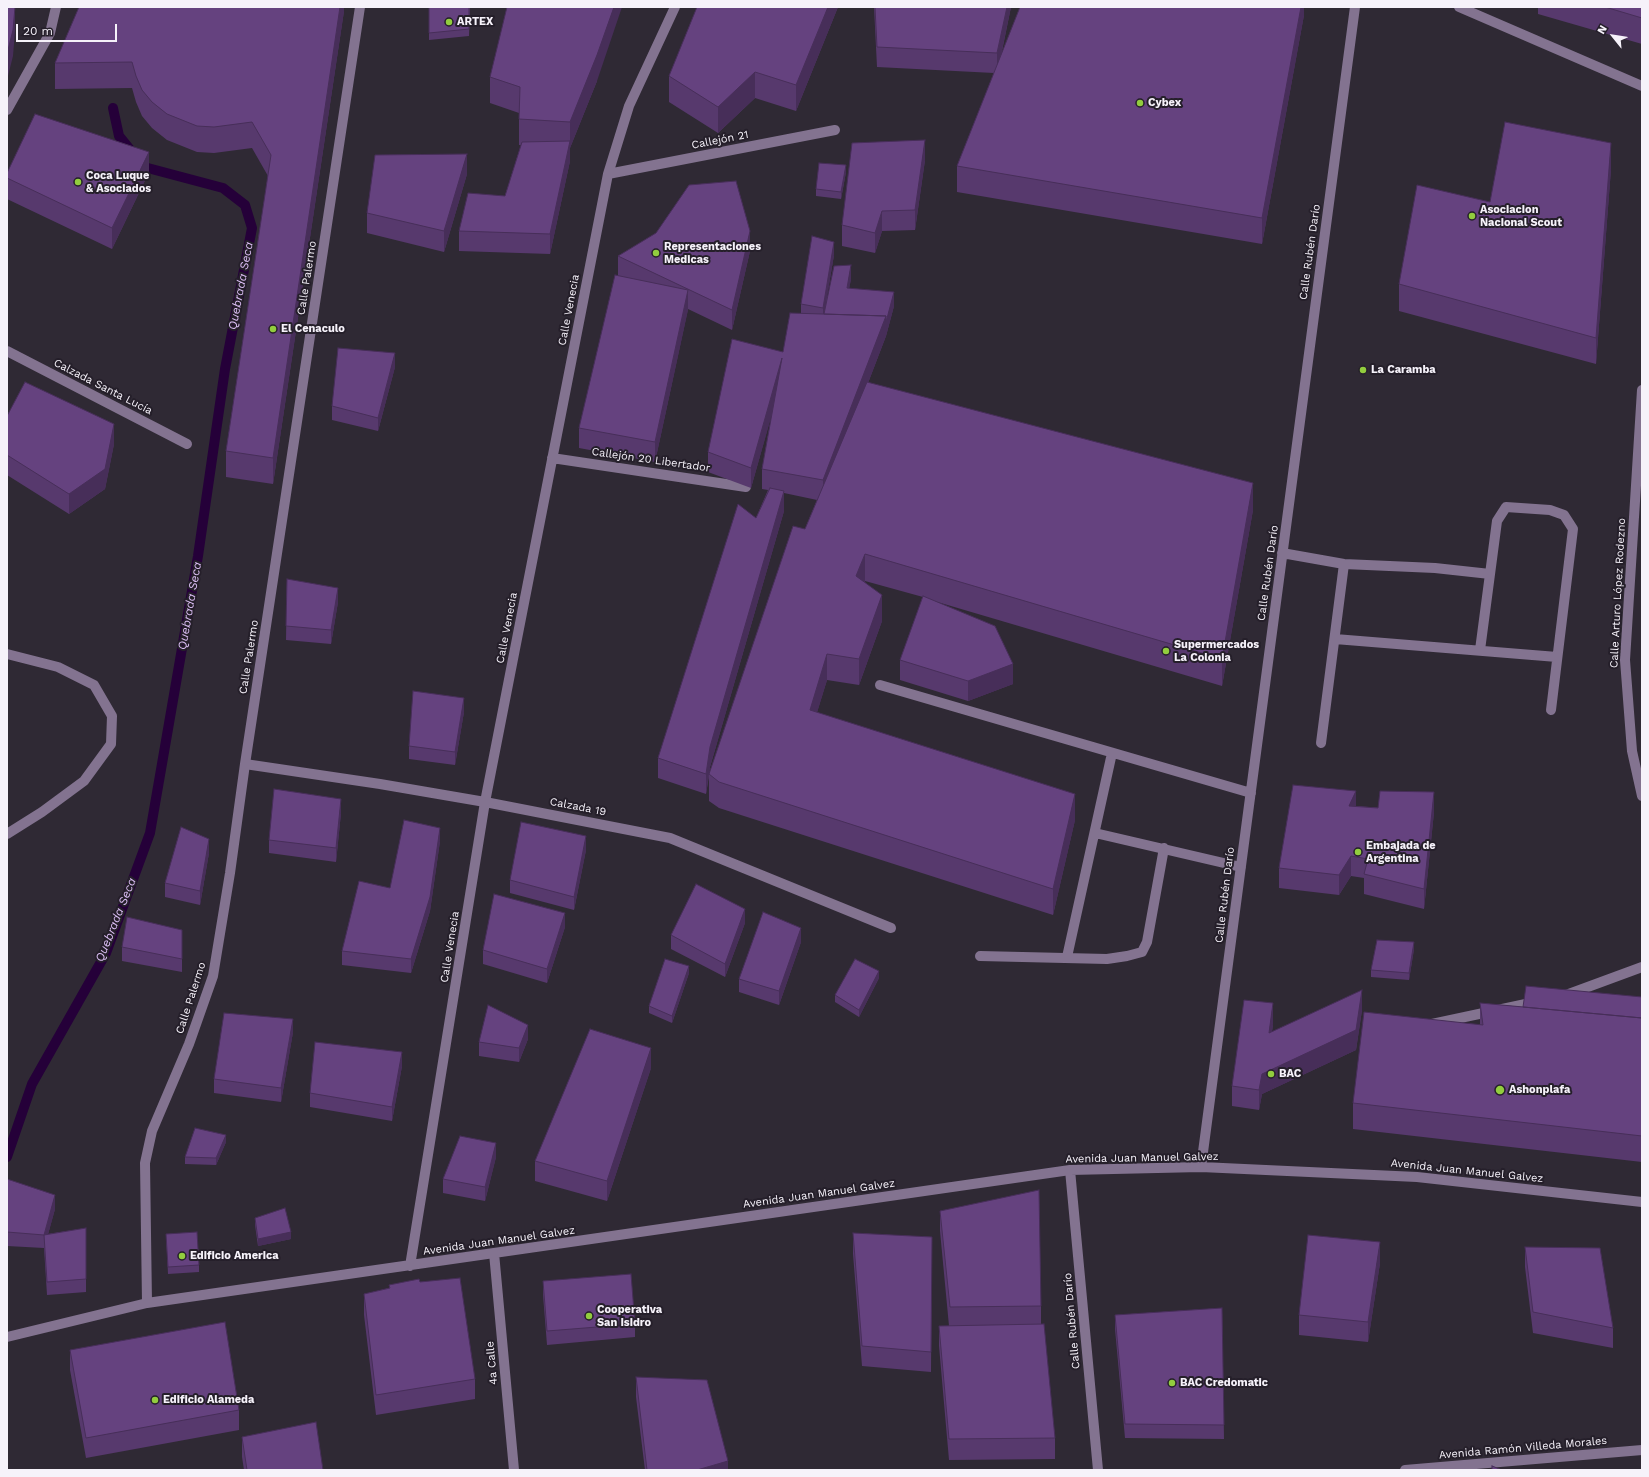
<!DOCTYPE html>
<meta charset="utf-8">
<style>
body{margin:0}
#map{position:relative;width:1649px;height:1477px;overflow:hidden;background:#2f2934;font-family:"Work Sans",sans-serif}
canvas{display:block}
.frame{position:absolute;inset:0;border:8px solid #f6f2fa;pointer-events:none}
.north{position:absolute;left:1593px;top:16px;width:40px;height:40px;-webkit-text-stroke:3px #251f2a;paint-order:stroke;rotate:300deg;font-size:11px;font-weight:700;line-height:16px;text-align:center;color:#f6f2fa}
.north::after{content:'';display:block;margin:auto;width:14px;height:18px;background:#f6f2fa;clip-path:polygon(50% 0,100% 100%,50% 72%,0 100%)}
.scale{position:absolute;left:16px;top:24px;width:101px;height:18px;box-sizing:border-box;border:2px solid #f6f2fa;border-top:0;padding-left:5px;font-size:12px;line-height:14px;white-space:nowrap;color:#f6f2fa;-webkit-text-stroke:3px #251f2a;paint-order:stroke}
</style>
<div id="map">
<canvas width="1649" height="1477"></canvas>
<div class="frame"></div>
<div class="north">N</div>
<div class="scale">20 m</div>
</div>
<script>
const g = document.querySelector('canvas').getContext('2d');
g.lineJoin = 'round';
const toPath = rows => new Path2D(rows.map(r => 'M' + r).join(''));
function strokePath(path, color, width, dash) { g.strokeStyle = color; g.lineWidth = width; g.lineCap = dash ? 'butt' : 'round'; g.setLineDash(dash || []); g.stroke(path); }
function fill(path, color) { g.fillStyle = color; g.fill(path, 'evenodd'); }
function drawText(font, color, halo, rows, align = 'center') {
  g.font = font + ' "Work Sans",sans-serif'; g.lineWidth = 4; g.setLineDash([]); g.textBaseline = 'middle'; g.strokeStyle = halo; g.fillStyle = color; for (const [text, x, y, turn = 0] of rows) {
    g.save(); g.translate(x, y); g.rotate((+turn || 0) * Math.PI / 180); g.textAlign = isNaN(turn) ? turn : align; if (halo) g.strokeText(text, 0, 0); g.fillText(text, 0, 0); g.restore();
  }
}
strokePath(toPath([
 [7,1157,32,1084,106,953,150,833,198,556,225,369,252,228,245,205,223,188,144,167,119,136,113,108]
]), '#250039', 10);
strokePath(toPath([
 [1459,7,1642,86],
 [7,110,50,33,56,7],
 [608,174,835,130],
 [7,351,187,444],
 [1642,390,1625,660,1632,751,1642,796],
 [552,458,746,487],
 [1282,553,1344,564,1435,568,1490,574],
 [1335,639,1557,657],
 [1480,650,1497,521,1506,507,1550,510,1564,515,1573,529,1551,710],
 [7,654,58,667,94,685,112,716,111,744,84,781,42,812,7,834],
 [880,685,1251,793],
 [1321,743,1344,564],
 [245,764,380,784,485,802,670,838,891,928],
 [1095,833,1241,867],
 [980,956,1107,959,1127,956,1142,952,1147,942,1164,848],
 [1067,957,1112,753],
 [1566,995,1642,967],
 [1432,1024,1535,1002],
 [1201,1167,1355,7],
 [1070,1170,1098,1470],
 [494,1253,514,1470],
 [410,1266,485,802,608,174,629,106,675,7],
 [147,1303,145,1163,152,1131,189,1044,213,976,230,873,245,764,360,7],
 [7,1337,147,1303,1070,1170,1201,1167,1417,1177,1642,1202],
 [1405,1470,1642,1450]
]), '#837390', 10);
fill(toPath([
 [344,7,344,11,273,484,226,477,226,451,268,176,252,148,214,153,197,152,167,140,152,128,142,116,136,102,132,88,55,89,55,63],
 [429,7,470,7,469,36,429,40],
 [838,7,796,111,755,98,718,133,669,102,669,76],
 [874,7,1011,7,1001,56,1304,7,1304,15,1262,244,957,192,957,166,994,73,877,67],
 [1538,7,1642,7,1642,44,1538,14],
 [490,77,597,81,570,148,570,161,550,254,459,251,459,231,505,196,521,145,519,145,519,113,490,103],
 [925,160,915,230,882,231,875,253,842,246,842,225],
 [1611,169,1596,364,1399,311,1399,284],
 [149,172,112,249,7,199,7,173],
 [846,172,841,199,816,196,816,189],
 [467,174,444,252,367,233,367,213],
 [750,251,732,330,688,309,655,462,579,448,579,428,618,276,618,256],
 [834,255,827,296,851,279,849,288,894,306,886,336,868,383,1253,510,1222,686,934,601,1013,684,968,701,900,680,900,660,923,597,865,581,865,582,882,621,859,685,827,680,817,712,1075,820,1053,915,719,808,709,801,709,776,706,794,658,778,658,758,756,518,768,490,762,489,762,469,772,413,751,488,708,472,708,452,783,352,801,313,801,304],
 [784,493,817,500,805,529,709,773,710,767,784,511],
 [395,367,378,431,332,420,332,406],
 [7,416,114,444,105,489,69,514,7,475],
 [287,579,338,602,331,644,286,640],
 [464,712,455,765,409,759,409,746],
 [1356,806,1434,812,1424,909,1364,894,1364,878,1351,876,1339,895,1279,888,1279,868],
 [341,813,336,862,269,853,269,840],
 [440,841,430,911,411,973,342,965,342,951,390,888],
 [586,850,574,910,510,893,510,880],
 [209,853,200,905,165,897,165,883],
 [745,923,725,977,671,949,671,935],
 [565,927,547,983,483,964,483,950],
 [182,930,182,972,122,961,122,947],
 [801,942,779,1005,739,992,739,979],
 [1414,949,1409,980,1371,977,1371,970],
 [689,973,672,1023,649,1013,649,1006],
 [879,978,859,1017,835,1002,835,995],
 [1642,997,1642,1162,1353,1129,1353,1103,1480,1025,1480,1003,1523,1007],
 [1362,1010,1356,1050,1262,1094,1259,1110,1232,1106,1232,1086,1273,1024,1272,1032],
 [293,1032,281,1102,214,1093,214,1079],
 [528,1039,519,1062,479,1056,479,1042],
 [402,1066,392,1121,310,1107,310,1093],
 [651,1068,607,1201,535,1181,535,1161],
 [226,1142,216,1165,185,1164,185,1157],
 [496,1157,485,1201,443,1193,443,1179],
 [7,1179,55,1209,48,1234,86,1228,86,1292,47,1295,44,1248,7,1246],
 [940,1211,1041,1306,1041,1324,1055,1438,1055,1459,949,1460,939,1346,939,1326,949,1326,940,1231],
 [255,1218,291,1239,258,1246,255,1225],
 [853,1233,932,1237,931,1372,862,1366,853,1254],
 [166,1234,199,1265,199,1272,168,1274],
 [1525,1247,1613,1328,1613,1348,1533,1333,1525,1267],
 [1380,1263,1368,1342,1299,1335,1299,1315],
 [543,1281,635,1324,635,1337,547,1345,543,1295],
 [420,1282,475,1379,475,1399,376,1415,364,1315,364,1294,389,1288,389,1285],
 [1222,1308,1224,1439,1125,1438,1115,1329,1115,1315],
 [70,1350,239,1410,239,1430,86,1458,70,1370],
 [636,1377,728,1470,645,1470,636,1397],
 [242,1437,323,1470,244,1470,242,1457]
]), '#57396d');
fill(toPath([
 [15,7,15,31,13,56,7,80,7,54],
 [340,7,344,7,344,11,273,484,273,458],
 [614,7,622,7,597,81,570,148,570,122],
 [828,7,838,7,796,111,796,85],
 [1007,7,1011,7,997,74,997,53],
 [1301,7,1304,7,1304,15,1262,244,1262,218],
 [755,72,755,98,718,133,718,107],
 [925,140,925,160,915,230,915,210],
 [570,141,570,161,550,254,550,234],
 [1611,143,1611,169,1596,364,1596,338],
 [149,152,149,172,112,249,112,228],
 [467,154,467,174,444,252,444,231],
 [846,165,846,172,841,199,841,192],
 [882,211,882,231,875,253,875,233],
 [750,231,750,251,732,330,732,310],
 [834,242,834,255,823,321,823,308],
 [851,265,851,279,847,301,847,288],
 [688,290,688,310,655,462,655,442],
 [894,292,894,306,886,336,823,501,823,480],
 [395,353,395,367,378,431,378,418],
 [782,358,782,379,751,488,751,468],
 [114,424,114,444,105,489,69,514,69,494],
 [1253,483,1253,510,1222,686,1222,659],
 [784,491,784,511,710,767,706,794,706,774,710,747],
 [865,554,865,581,856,602,856,576],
 [338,588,338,602,331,644,331,630],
 [882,595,882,621,859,685,859,659],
 [827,654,827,680,810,736,810,710],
 [1013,664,1013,684,968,701,968,681],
 [464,698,464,712,455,765,455,752],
 [1356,791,1356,811,1349,806],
 [1434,792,1434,812,1424,909,1424,889],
 [1075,794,1075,820,1053,915,1053,889],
 [341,799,341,813,336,862,336,848],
 [440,828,440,841,430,911,411,973,411,959],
 [586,836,586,850,574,910,574,897],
 [209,839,209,853,200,905,200,891],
 [1351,856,1351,876,1339,895,1339,875],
 [745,909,745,923,725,977,725,964],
 [565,913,565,927,547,983,547,969],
 [801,928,801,942,779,1005,779,991],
 [1414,942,1414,949,1409,980,1409,973],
 [689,966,689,973,672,1023,672,1016],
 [879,971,879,978,859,1017,859,1010],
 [1362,990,1362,1010,1356,1050,1262,1094,1259,1110,1259,1090,1262,1074],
 [1273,1003,1273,1024,1269,1053,1269,1033],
 [293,1019,293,1032,281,1102,281,1088],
 [528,1025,528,1039,519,1062,519,1048],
 [651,1048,651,1068,607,1201,607,1181],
 [402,1052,402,1066,392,1121,392,1107],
 [226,1135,226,1142,216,1165,216,1158],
 [496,1143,496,1157,485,1201,485,1187],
 [55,1195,55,1209,45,1246,44,1235],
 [291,1232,291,1239,258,1246,258,1239],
 [1380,1242,1380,1263,1368,1342,1368,1322],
 [728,1461,728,1470,697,1470]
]), '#472e59');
const building = toPath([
 [7,7,15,7,13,30,7,54,7,7],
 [79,7,340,7,273,458,226,451,271,155,252,122,214,127,197,126,167,114,152,102,142,90,136,76,132,62,55,63,79,7],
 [429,7,469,7,469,29,429,33,429,7],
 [507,7,614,7,597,55,570,122,519,119,520,87,490,77,507,7],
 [697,7,828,7,796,85,755,72,718,107,669,76,697,7],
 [875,7,1007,7,997,53,877,47,875,7],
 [1020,7,1301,7,1262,218,957,166,1020,7],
 [1605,7,1642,7,1642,18,1605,7],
 [35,114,149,152,112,228,7,178,7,173,35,114],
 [1505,122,1611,143,1596,338,1399,284,1417,185,1490,202,1505,122],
 [925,140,915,210,882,211,875,233,842,225,852,143,925,140],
 [570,141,550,234,459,231,468,193,505,196,522,142,570,141],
 [467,154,444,231,367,213,375,155,467,154],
 [819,163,846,165,841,192,816,189,819,163],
 [736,181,750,231,732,310,618,256,656,233,689,185,736,181],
 [812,236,834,242,823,308,801,304,812,236],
 [851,265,847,288,894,292,886,322,886,316,824,314,834,266,851,265],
 [615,275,688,290,655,442,579,428,615,275],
 [790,313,886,316,823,480,762,469,782,358,751,468,708,452,732,339,783,352,790,313],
 [338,348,395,353,378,418,332,406,338,348],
 [25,382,114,424,105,469,69,494,7,455,7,416,25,382],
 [867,382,1253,483,1222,659,865,554,856,576,882,595,859,659,827,654,810,710,1075,794,1053,889,719,782,709,774,793,526,805,529,867,382],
 [770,488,784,491,710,747,706,774,658,758,738,504,756,518,770,488],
 [287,579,338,588,331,630,286,626,287,579],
 [923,596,995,626,1013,664,968,681,900,660,923,596],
 [413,691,464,698,455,752,409,746,413,691],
 [1293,785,1356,791,1349,806,1378,808,1380,791,1434,792,1424,889,1364,874,1368,859,1351,856,1339,875,1279,868,1293,785],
 [274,789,341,799,336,848,269,840,274,789],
 [404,820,440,828,430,897,411,959,342,951,359,881,390,888,404,820],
 [521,822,586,836,574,897,510,880,521,822],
 [181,827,209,839,200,891,165,883,181,827],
 [696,884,745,909,725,964,671,935,696,884],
 [494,894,565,913,547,969,483,950,494,894],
 [763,912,801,928,779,991,739,979,763,912],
 [127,917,182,930,182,959,122,947,127,917],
 [1377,940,1414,942,1409,973,1371,970,1377,940],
 [665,959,689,966,672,1016,649,1006,665,959],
 [855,959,879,971,859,1010,835,995,855,959],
 [1526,986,1642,997,1642,1018,1523,1007,1526,986],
 [1362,990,1356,1030,1262,1074,1259,1090,1232,1086,1244,1000,1273,1003,1269,1033,1362,990],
 [1480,1003,1642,1018,1642,1136,1353,1103,1364,1012,1483,1025,1480,1003],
 [488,1005,528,1025,519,1048,479,1042,488,1005],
 [224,1013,293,1019,281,1088,214,1079,224,1013],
 [590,1029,651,1048,607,1181,535,1161,590,1029],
 [315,1042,402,1052,392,1107,310,1093,315,1042],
 [195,1128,226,1135,216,1158,185,1157,195,1128],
 [460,1136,496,1143,485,1187,443,1179,460,1136],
 [7,1179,55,1195,44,1235,7,1232,7,1179],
 [1039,1190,1041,1306,950,1307,940,1211,1039,1190],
 [285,1208,291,1232,258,1239,255,1218,285,1208],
 [86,1228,86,1279,47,1282,44,1235,86,1228],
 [197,1232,199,1265,168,1267,166,1234,197,1232],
 [853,1233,932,1237,931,1352,862,1346,853,1233],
 [1308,1235,1380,1242,1368,1322,1299,1315,1308,1235],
 [1525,1247,1600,1248,1613,1328,1533,1312,1525,1247],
 [631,1274,635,1324,547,1331,543,1281,631,1274],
 [460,1278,475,1379,376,1395,364,1294,390,1288,389,1285,419,1279,420,1282,460,1278],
 [1222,1308,1224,1425,1125,1424,1115,1315,1222,1308],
 [225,1322,239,1410,86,1438,70,1350,225,1322],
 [1044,1324,1055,1438,949,1439,939,1326,1044,1324],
 [636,1377,707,1380,728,1461,697,1470,647,1470,636,1377],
 [316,1422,323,1470,247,1470,242,1437,316,1422],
 [1492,1466,1502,1470,1492,1470,1492,1466]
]);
fill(building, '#65427f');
strokePath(building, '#472e59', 1);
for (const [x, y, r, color] of [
 [449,22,4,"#92cd3e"],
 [1140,103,4,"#92cd3e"],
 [78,182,4,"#92cd3e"],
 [1472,216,4,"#92cd3e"],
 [656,253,4,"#92cd3e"],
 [273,329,4,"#92cd3e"],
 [1363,370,4,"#92cd3e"],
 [1166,651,4,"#92cd3e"],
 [1358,852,4,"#92cd3e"],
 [1271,1074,4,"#92cd3e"],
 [1500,1090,5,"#92cd3e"],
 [182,1256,4,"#92cd3e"],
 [589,1316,4,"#92cd3e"],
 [1172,1383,4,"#92cd3e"],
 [155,1400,4,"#92cd3e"]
]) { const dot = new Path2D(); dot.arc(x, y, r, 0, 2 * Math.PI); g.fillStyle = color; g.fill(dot); strokePath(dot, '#251f2a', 1.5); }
drawText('bold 11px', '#f6f2fa', '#251f2a', [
 ["ARTEX",457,22],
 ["Cybex",1148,103],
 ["Coca Luque",86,176],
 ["& Asociados",86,189],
 ["Asociacion",1480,210],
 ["Nacional Scout",1480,223],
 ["Representaciones",664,247],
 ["Medicas",664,260],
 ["El Cenaculo",281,329],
 ["La Caramba",1371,370],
 ["Supermercados",1174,645],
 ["La Colonia",1174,658],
 ["Embajada de",1366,846],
 ["Argentina",1366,859],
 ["BAC",1279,1074],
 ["Ashonplafa",1509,1090],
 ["Edificio America",190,1256],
 ["Cooperativa",597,1310],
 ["San Isidro",597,1323],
 ["BAC Credomatic",1180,1383],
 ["Edificio Alameda",163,1400]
], 'left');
drawText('11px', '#f6f2fa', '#251f2a', [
 ["Callejón 21",720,140,-11],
 ["Calle Rubén Darío",1310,252,-82],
 ["Calle Palermo",307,278,-81],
 ["Calle Venecia",569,310,-79],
 ["Calzada Santa Lucía",103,387,27],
 ["Callejón 20 Libertador",651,460,8],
 ["Calle Rubén Darío",1268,573,-82],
 ["Calle Arturo López Rodezno",1618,593,-87],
 ["Calle Venecia",507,628,-79],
 ["Calle Palermo",249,657,-81],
 ["Calzada 19",578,807,11],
 ["Calle Rubén Darío",1225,895,-83],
 ["Calle Venecia",450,947,-81],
 ["Calle Palermo",191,998,-72],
 ["Avenida Juan Manuel Galvez",1142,1158,-1],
 ["Avenida Juan Manuel Galvez",1467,1171,6],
 ["Avenida Juan Manuel Galvez",819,1194,-8],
 ["Avenida Juan Manuel Galvez",499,1241,-8],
 ["Calle Rubén Darío",1072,1321,-95],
 ["4a Calle",492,1363,-95],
 ["Avenida Ramón Villeda Morales",1523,1448,-5]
]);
drawText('italic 12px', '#dbbef4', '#251f2a', [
 ["Quebrada Seca",241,286,-79],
 ["Quebrada Seca",190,606,-80],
 ["Quebrada Seca",116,920,-68]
]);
</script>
